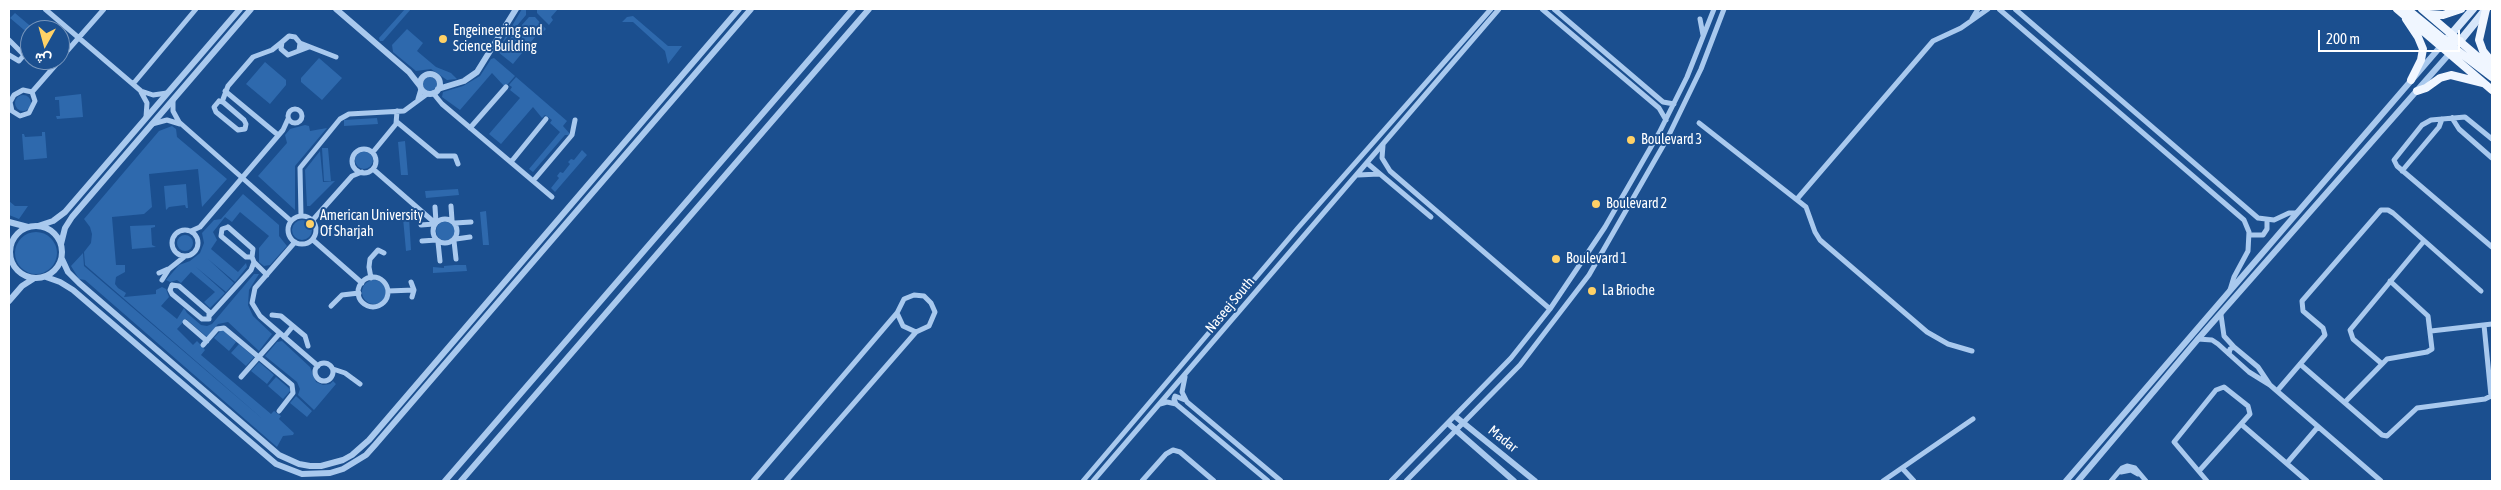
<!DOCTYPE html>
<meta charset="utf-8">
<style>
body{margin:0}
#map{position:relative;width:2501px;height:490px;overflow:hidden;background:#1b4f8f;font-family:"Asap Condensed",Vazirmatn,sans-serif}
canvas{display:block}
.frame{position:absolute;inset:0;border:10px solid #fff;pointer-events:none}
.north{position:absolute;left:20px;top:20px;width:50px;height:50px;box-sizing:border-box;background:#1b4f8f;border:1px solid #7695bc;border-radius:50%;rotate:187deg;font-size:14px;font-weight:700;line-height:20px;text-align:center;color:#fff}
.north::after{content:'';display:block;margin:auto;width:18px;height:22px;background:#ffd166;clip-path:polygon(50% 0,100% 100%,50% 72%,0 100%)}
.scale{position:absolute;left:2318px;top:30px;width:142px;height:22px;box-sizing:border-box;border:2px solid #fff;border-top:0;padding-left:6px;font-size:15px;line-height:18px;white-space:nowrap;color:#fff;-webkit-text-stroke:4px #1b4f8f;paint-order:stroke}
</style>
<div id="map">
<canvas width="2501" height="490"></canvas>
<div class="frame"></div>
<div class="north">ش</div>
<div class="scale">200 m</div>
</div>
<script>
const g = document.querySelector('canvas').getContext('2d');
g.lineJoin = 'round';
function fill(path, color) { g.fillStyle = color; g.fill(path, 'evenodd'); }
const toPath = rows => new Path2D(rows.map(r => 'M' + r).join(''));
function strokePath(path, color, width, dash) { g.strokeStyle = color; g.lineWidth = width; g.lineCap = dash ? 'butt' : 'round'; g.setLineDash(dash || []); g.stroke(path); }
function drawText(font, color, halo, rows, align = 'center') {
  g.font = font + ' "Asap Condensed",sans-serif'; g.lineWidth = 4; g.setLineDash([]); g.textBaseline = 'middle'; g.strokeStyle = halo; g.fillStyle = color; for (const [text, x, y, turn = 0] of rows) {
    g.save(); g.translate(x, y); g.rotate((+turn || 0) * Math.PI / 180); g.textAlign = isNaN(turn) ? turn : align; if (halo) g.strokeText(text, 0, 0); g.fillText(text, 0, 0); g.restore();
  }
}
fill(toPath([
 [405,9,411,9,383,41,380,41,379,38],
 [522,9,526,10,526,15,500,46],
 [537,9,558,9,551,17,553,20,549,25,537,13],
 [15,13,35,30,30,30,30,35,10,18],
 [633,16,668,46,682,46,668,64,665,51,633,22,622,22,627,17],
 [529,17,535,17,546,29,542,33,540,31,513,64,498,52],
 [407,29,423,43,417,51,436,67,451,73,457,79,447,80,431,69,416,71,393,52,392,45],
 [319,58,342,78,322,100,301,82,301,78],
 [494,58,515,76,508,84,504,86,492,73,460,110,442,97,443,92,463,86,480,76,491,59],
 [265,62,286,80,286,85,270,104,246,84],
 '423 84a7 7 0 1 1 14 0a7 7 0 1 1-14 0Z',
 [516,77,567,121,563,126,571,135,565,135,533,172,529,169,560,132,550,123,552,120,545,115,542,118,533,107,501,144,489,134,520,98,510,90,512,87,509,85],
 [81,94,83,117,57,119,56,116,60,116,59,100,55,100,55,97],
 '15 103a8 8 0 1 1 16 0a8 8 0 1 1-16 0Z',
 [377,118,378,124,344,126,344,120],
 [305,125,309,126,310,131,327,128,295,166,295,210,258,176,287,143,285,135,290,129],
 [172,126,176,129,177,137,227,179,202,207,198,169,149,174,152,207,144,214,112,217,116,265,125,265,125,272,116,277,115,284,118,288,126,293,124,297,156,294,156,290,162,287,166,289,169,297,161,306,177,319,184,308,187,313,201,325,207,326,212,324,254,274,259,274,249,290,248,305,253,316,272,334,259,351,228,322,218,324,207,337,186,319,177,329,193,345,197,341,200,344,205,350,201,355,271,414,274,411,281,416,279,419,294,433,293,435,283,436,277,447,85,280,79,279,71,266,83,253,84,266,265,421,85,265,84,252,91,243,92,234,90,227,84,219,159,131],
 [42,132,45,132,47,158,24,160,22,134,24,134,25,137,42,136],
 [405,141,408,175,401,175,398,142],
 [322,148,328,148,331,181,324,181],
 [582,150,587,155,555,192,551,188,559,178,557,176,560,172,563,173,570,164,568,162,571,159,574,160],
 '355 160a9 9 0 1 1 18 0a9 9 0 1 1-18 0Z',
 [320,151,323,182,335,181,310,206,307,206,305,170],
 [186,184,188,208,186,208,185,205,169,207,166,210,164,186],
 [458,189,459,195,426,198,425,191],
 [243,194,279,225,279,236,287,246,270,265,264,266,259,262,259,248,269,236,240,212,232,222,225,217,213,232,217,240,211,249,238,272,246,263,247,267,235,282,208,259,234,283,226,292,196,267,225,293,210,308,204,302,215,292,191,272,181,283,177,280,170,282,166,280,179,265,190,261,200,253,204,243,202,233,214,220,221,219],
 [9,201,15,206,28,206,19,219,9,215],
 [486,211,489,245,483,245,480,212],
 [409,217,411,250,406,251,403,218],
 '292 230a10 10 0 1 1 20 0a10 10 0 1 1-20 0Z',
 '436 231a10 10 0 1 1 20 0a10 10 0 1 1-20 0Z',
 [155,225,155,227,151,228,152,245,156,247,132,249,130,226],
 '15 253a21 21 0 1 1 42 0a21 21 0 1 1-42 0Z',
 '177 243a8 8 0 1 1 16 0a8 8 0 1 1-16 0Z',
 [455,265,466,265,467,271,433,273,433,267,444,268,444,266],
 '362 292a12 12 0 1 1 24 0a12 12 0 1 1-24 0Z',
 [222,329,236,342,229,351,214,338],
 [282,341,310,367,316,382,323,385,330,384,333,381,336,384,314,410,298,395,300,389,297,382,265,356,277,342],
 [239,344,254,357,246,366,231,353],
 [259,362,274,375,267,384,251,371],
 [276,377,291,390,283,399,268,386],
 [296,396,312,411,307,417,290,403]
]), '#2e69ad');
strokePath(toPath([
 [45,9,141,91,153,95,167,93],
 [1542,9,1659,108,1666,120],
 [1554,9,1663,102,1674,104],
 [1999,9,2244,220,2249,232,2248,251,2234,277,2230,290],
 [2015,9,2258,218,2274,220,2289,213,2296,213],
 [1700,19,1703,35],
 [1972,19,1978,9],
 [9,40,24,55,19,61,9,55],
 [300,43,336,57],
 [299,50,300,43,295,37,289,36,282,42,281,49,288,55,309,47],
 [60,59,104,9],
 [133,84,196,9],
 [225,91,278,135],
 [32,92,60,60],
 [141,92,147,103,146,117],
 [433,93,442,104,552,197],
 [418,99,421,89],
 [173,100,173,111,179,122,290,220],
 [219,101,223,102,244,120,246,124,245,129,238,130,216,112,214,107,219,101],
 [222,102,228,86,253,57,272,50,282,42],
 [9,104,14,95,23,90,32,92,35,101,29,113,20,116,12,111,10,102],
 '288 116a7 7 0 1 1 14 0a7 7 0 1 1-14 0Z',
 [2452,118,2459,129,2492,158],
 [397,122,438,156,455,156,458,164],
 [1699,123,1806,207,1815,232,1820,240,1927,332,1948,344,1972,351],
 [152,124,167,120,180,124],
 [470,128,506,87],
 [2492,139,2465,117,2431,120,2422,125,2394,160,2397,166,2492,247],
 [1383,145,1382,158,1390,171,1550,309],
 '352 161a12 12 0 1 1 24 0a12 12 0 1 1-24 0Z',
 [373,152,396,124,397,111],
 [511,162,546,119],
 [1367,163,1431,217],
 [373,169,435,223],
 [2402,171,2439,127,2442,119],
 [1358,175,1379,174],
 [533,181,572,135,575,120],
 [1797,199,1933,41,1961,28,1988,9],
 [451,206,452,220],
 [435,207,436,222],
 '288 230a14 14 0 1 1 28 0a14 14 0 1 1-28 0Z',
 [301,216,300,168,340,119,349,114,404,111,427,94],
 '433 231a12 12 0 1 1 24 0a12 12 0 1 1-24 0Z',
 [311,222,352,176,362,172],
 [455,223,471,222],
 [421,225,434,224],
 [228,227,253,249,252,257,246,257,221,236,222,229,228,227],
 '172 243a13 13 0 1 1 26 0a13 13 0 1 1-26 0Z',
 [191,231,200,227,283,130,288,119],
 [2249,235,2263,235,2267,229,2267,221],
 [456,239,470,237],
 [313,240,362,283],
 [422,241,436,240],
 [454,241,456,259],
 [295,242,255,288,252,303,260,316,318,366],
 [438,242,440,261],
 [254,262,267,275],
 [159,273,168,269],
 '358 292a15 15 0 1 1 30 0a15 15 0 1 1-30 0Z',
 [371,278,369,267,370,259,378,250,384,253],
 [162,280,169,269,184,257],
 [411,282,414,290,412,297],
 [172,285,179,286,209,312,209,319,202,319,172,294,170,290,172,285],
 [388,291,414,290],
 [331,306,342,295,359,293],
 [210,315,251,270,254,262,252,257],
 [272,315,281,316,305,336,308,346],
 [2221,315,2224,336,2234,347],
 [185,322,207,341],
 [2431,331,2492,324],
 [284,337,293,326],
 [2198,339,2212,340,2218,344,2229,354,2249,372,2270,385,2258,367,2234,347,2230,349,2229,354],
 [203,345,217,329,224,328,292,385,293,393,279,411],
 [2381,363,2353,339,2350,330,2424,241],
 '315 372a9 9 0 1 1 18 0a9 9 0 1 1-18 0Z',
 [2300,364,2382,435,2387,436,2417,408,2485,399,2491,396,2484,325],
 [333,369,345,373,360,384],
 [241,377,280,333],
 [1185,377,1182,392,1187,402,1281,481],
 [2270,385,2381,481],
 [2277,391,2325,335,2323,328,2303,311,2302,301,2381,210,2388,210,2393,213,2481,291],
 [2345,402,2387,359,2427,352,2432,349,2428,316,2390,281],
 [1160,404,1167,402,1176,404,1268,481],
 [1176,404,1174,399,1175,396,1185,400],
 [2241,424,2307,481],
 [2287,463,2317,428],
 [1902,468,1914,481],
 [2199,471,2250,414,2248,406,2224,387,2216,390,2174,442,2207,481],
 [2121,472,2131,470,2138,474],
 [753,481,897,313,904,299,914,295,924,296,931,303,935,312,929,326,916,332,903,326,897,313],
 [786,481,916,332],
 [1083,481,1297,229,1491,9],
 [1093,481,1499,9],
 [1142,481,1166,454,1173,450,1180,452,1214,481],
 [1391,481,1511,358,1550,309,1605,227,1659,133,1687,77,1714,9],
 [1406,481,1520,365,1589,275,1667,139,1701,69,1724,9],
 [1883,481,1973,419],
 [2111,481,2122,468,2127,466,2135,468,2146,481]
]), '#a9c9ee', 5);
strokePath(toPath([
 [336,9,409,72,420,86],
 '420 84a10 10 0 1 1 20 0a10 10 0 1 1-20 0Z',
 [438,89,464,81,477,72,516,9],
 [9,222,28,227],
 '10 252a26 26 0 1 1 52 0a26 26 0 1 1-52 0Z',
 [38,226,53,221,65,212,240,9],
 [61,244,65,228,72,217,251,9],
 [62,259,68,272,79,283,279,455,299,464,310,466,321,466,343,460,352,455,369,440,739,9],
 [46,277,60,282,73,290,276,464,302,474,330,473,343,469,366,455,375,445,751,9],
 [9,301,22,286,33,279],
 [1456,417,1535,481],
 [1449,424,1514,481],
 [445,481,853,9],
 [461,481,869,9],
 [2066,481,2441,46],
 [2078,481,2198,339,2450,53]
]), '#a9c9ee', 6);
strokePath(toPath([
 [2442,45,2473,9],
 [2456,46,2486,9]
]), '#d6e6fa', 8);
strokePath(toPath([
 [2397,9,2492,90],
 [2407,9,2446,41,2460,41],
 [2422,9,2492,69],
 [2486,9,2479,40,2483,51,2492,62],
 [2429,14,2443,15,2461,9],
 [2406,19,2418,37,2423,49,2421,60,2411,80],
 [2445,45,2454,48,2492,77],
 [2417,91,2426,88,2440,78,2451,75,2483,83]
]), '#f0f6ff', 8);
for (const [x, y, r, color] of [
 [443,39,5,"#ffd166"],
 [1631,140,5,"#ffd166"],
 [1596,204,5,"#ffd166"],
 [310,224,5,"#ffd166"],
 [1556,259,5,"#ffd166"],
 [1592,291,5,"#ffd166"]
]) { const dot = new Path2D(); dot.arc(x, y, r, 0, 2 * Math.PI); g.fillStyle = color; g.fill(dot); strokePath(dot, '#1b4f8f', 2); }
drawText('14px', '#fff', '#1b4f8f', [
 ["Engeineering and",453,31],
 ["Science Building",453,47],
 ["Boulevard 3",1641,140],
 ["Boulevard 2",1606,204],
 ["American University",320,216],
 ["Of Sharjah",320,232],
 ["Boulevard 1",1566,259],
 ["La Brioche",1602,291]
], 'left');
drawText('14px', '#fff', '#1b4f8f', [
 ["Naseej South",1230,305,-50],
 ["Madar",1503,439,39]
]);
</script>
